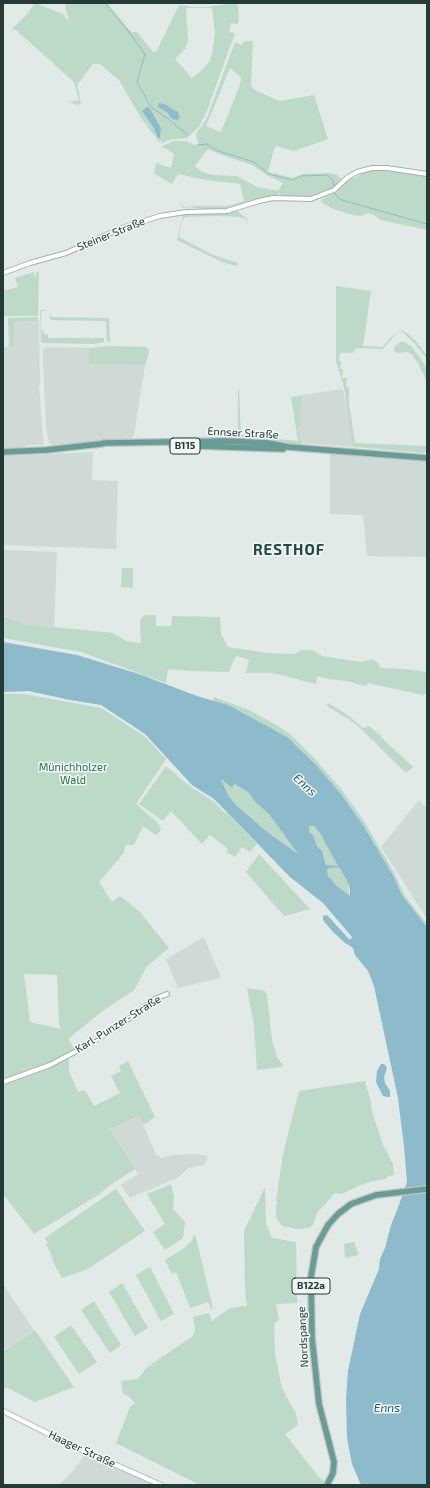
<!DOCTYPE html>
<meta charset="utf-8">
<style>
body{margin:0}
#map{position:relative;width:430px;height:1488px;overflow:hidden;background:#e1eae7;font-family:"Exo 2",sans-serif}
canvas{display:block}
.frame{position:absolute;inset:0;border:4px solid #233a36;pointer-events:none}
</style>
<div id="map">
<canvas width="430" height="1488"></canvas>
<div class="frame"></div>
</div>
<script>
const g = document.querySelector('canvas').getContext('2d');
g.lineJoin = 'round';
function fill(path, color) { g.fillStyle = color; g.fill(path, 'evenodd'); }
const toPath = rows => new Path2D(rows.map(r => 'M' + r).join(''));
function strokePath(path, color, width, dash) { g.strokeStyle = color; g.lineWidth = width; g.lineCap = dash ? 'butt' : 'round'; g.setLineDash(dash || []); g.stroke(path); }
function drawText(font, color, halo, rows, align = 'center') {
  g.font = font + ' "Exo 2",sans-serif'; g.lineWidth = 3; g.setLineDash([]); g.textBaseline = 'middle'; g.strokeStyle = halo; g.fillStyle = color; for (const [text, x, y, turn = 0] of rows) {
    g.save(); g.translate(x, y); g.rotate((+turn || 0) * Math.PI / 180); g.textAlign = isNaN(turn) ? turn : align; if (halo) g.strokeText(text, 0, 0); g.fillText(text, 0, 0); g.restore();
  }
}
fill(toPath([
 [39,321,40,382,39,387,44,445,28,445,18,448,3,449,3,347,14,347,13,322],
 [46,347,89,348,89,364,145,365,134,435,132,438,55,445,49,443,46,429,43,363,43,350],
 [343,389,354,447,303,443,298,429,302,426,300,418,303,395],
 [93,452,92,480,118,481,116,549,3,545,3,456],
 [330,454,427,462,427,557,367,556,363,515,330,514],
 [3,550,57,552,54,627,24,624,3,617],
 [419,800,427,808,427,919,381,847],
 [204,937,221,978,178,988,166,959],
 [139,1116,156,1154,161,1158,173,1155,195,1154,208,1156,204,1165,188,1168,179,1177,130,1198,121,1185,138,1174,110,1129],
 [3,1284,34,1330,3,1352],
 [85,1455,156,1485,59,1485,73,1471]
]), '#cfdad6');
fill(toPath([
 [35,3,63,14,67,20,69,19,65,7,66,3,107,3,131,32,137,32,154,53,157,50,179,5,193,7,207,7,236,3,238,6,239,17,238,24,231,23,229,32,235,33,208,108,199,127,187,138,168,140,161,144,161,140,159,142,141,118,119,80,100,64,93,64,78,84,77,83,81,104,77,105,69,102,79,100,74,82,16,30,12,29,27,14],
 [186,8,212,8,215,33,212,55,209,62,202,70,192,78,175,59,185,49,188,41],
 [149,107,161,128,157,137,153,127,142,111],
 [246,41,253,41,251,86,255,90,279,101,314,95,328,139,294,151,275,146,268,172,293,178,303,174,330,173,337,175,342,180,335,187,328,191,309,197,281,196,279,193,278,196,264,197,226,209,202,209,191,207,183,208,182,207,181,199,183,207,190,206,228,206,244,201,240,184,206,180,178,174,172,184,155,174,154,171,157,162,159,164,171,168,174,154,165,148,161,148,164,145,174,141,185,141,195,145,198,144,196,133,204,123,208,115,235,42,240,45],
 [230,68,241,77,240,85,221,132,220,132,206,126],
 [208,149,219,154,252,165,267,175,283,183,278,191,257,187,241,178,237,176,214,175,202,172,195,166],
 [380,170,427,176,427,230,381,220,374,215,368,213,361,216,353,215,333,209,321,202,322,199,337,192,343,184,353,177,354,178,368,171],
 [237,211,247,219,246,225,246,219,238,217,217,216,186,217,184,218,182,222,179,237,213,255,238,263,237,266,222,262,177,240,183,216,185,214,224,214],
 [34,272,34,277,36,276,36,272,39,272,39,273,38,316,4,316,3,318,3,291,18,287,15,278],
 [336,286,371,291,363,346,383,347,392,336,401,331,404,331,416,341,427,356,427,359,414,343,403,332,399,332,395,335,383,349,358,348,355,349,353,353,340,353,339,361,341,361,340,369,343,369,342,378,347,378,346,386,349,387,349,403,355,443,427,446,427,450,424,453,354,447,351,437,344,387,336,361],
 [40,310,46,310,46,311,41,311,41,330,43,330,43,333,48,335,48,338,104,338,104,342,93,344,41,343],
 [50,310,51,317,109,318,110,342,107,341,106,321,50,320],
 [37,317,39,321,14,322,14,347,9,347,8,318],
 [402,341,411,346,421,359,427,369,427,382,418,363,411,354,408,352,397,353,394,351,394,347],
 [109,346,146,347,149,350,149,353,145,365,89,364,89,348],
 [238,389,239,389,241,435,298,441,291,397,303,395,300,418,302,426,298,429,303,446,246,440,246,438,238,435],
 [122,568,133,568,133,588,121,587],
 [144,615,156,615,156,626,171,626,172,616,220,617,221,634,228,647,267,653,295,654,301,650,312,650,322,656,361,662,373,659,378,663,381,668,402,669,427,672,427,693,423,695,368,683,365,686,347,681,328,679,317,676,316,684,273,673,246,673,249,660,237,656,234,659,229,672,189,671,168,669,166,683,81,652,3,638,3,617,5,617,24,624,113,633,126,641,138,643,140,643,141,640,140,620],
 [3,694,24,694,101,708,144,736,166,759,136,804,158,823,161,830,156,835,143,826,134,845,126,845,123,854,99,882,112,902,120,896,139,911,169,948,147,966,134,990,104,1010,68,1039,75,1050,66,1055,69,1060,69,1071,78,1092,85,1090,94,1106,120,1093,111,1076,121,1071,119,1066,128,1061,155,1117,143,1125,139,1116,110,1129,135,1169,113,1183,98,1195,34,1234,3,1194],
 [24,974,57,975,59,1023,61,1029,30,1022],
 [214,697,249,710,278,726,290,734,315,759,342,790,364,821,395,874,405,896,427,924,427,927,402,895,393,875,363,825,341,794,316,765,228,705,213,701],
 [328,703,349,716,363,728,369,726,380,735,381,735,382,738,413,767,406,773,358,726,347,718,327,706],
 [166,766,191,787,213,801,226,814,227,813,257,844,250,852,242,847,235,857,226,852,228,849,210,835,202,844,171,811,163,821,139,804],
 [221,779,232,787,233,784,248,792,256,803,269,814,299,855,266,831,236,805,228,795],
 [309,826,314,826,320,833,339,866,326,865,322,851,317,846,313,835,309,832],
 [259,854,310,909,284,916,246,872],
 [339,867,348,883,350,896,338,887,328,876,327,870,329,868],
 [247,988,265,991,267,995,272,1040,277,1057,282,1064,282,1067,257,1070,254,1026],
 [365,1081,371,1102,371,1108,383,1145,393,1164,394,1175,386,1177,386,1179,373,1181,360,1185,342,1194,335,1193,317,1213,313,1225,309,1228,297,1229,282,1226,276,1217,276,1205,278,1204,276,1201,283,1154,299,1091],
 [171,1184,174,1197,173,1209,185,1222,183,1238,165,1250,153,1232,165,1224,147,1194],
 [265,1187,266,1224,272,1238,296,1242,297,1303,276,1304,279,1320,274,1323,275,1354,282,1388,296,1414,298,1425,285,1434,318,1476,329,1485,200,1485,116,1443,130,1407,135,1403,128,1396,123,1394,121,1381,138,1379,146,1368,193,1336,195,1329,193,1317,209,1313,212,1321,230,1308,247,1306,245,1290,244,1231],
 [116,1189,145,1231,86,1270,62,1278,54,1264,51,1254,46,1244,48,1243,45,1238],
 [195,1234,213,1308,211,1309,208,1302,190,1308,176,1272,172,1274,165,1260,183,1249,191,1242],
 [354,1242,359,1255,345,1258,344,1244],
 [150,1267,174,1314,161,1321,136,1275],
 [122,1283,148,1328,135,1336,109,1292],
 [94,1301,121,1345,110,1353,81,1310],
 [71,1325,97,1362,79,1374,54,1337],
 [35,1330,74,1387,35,1402,6,1387,3,1390,3,1352]
]), '#bcdac7');
fill(toPath([
 [159,103,167,105,170,108,178,112,180,118,177,120,172,119,168,113,158,107],
 [147,107,149,107,161,128,160,137,158,138,153,127,142,111],
 [3,642,77,655,139,674,197,696,228,705,287,737,316,765,341,794,363,825,393,875,402,895,427,927,427,1485,361,1485,352,1464,347,1438,346,1400,348,1371,360,1314,379,1269,380,1259,385,1248,391,1225,396,1213,407,1182,404,1146,398,1098,374,986,368,971,355,955,353,948,345,943,333,932,323,920,323,916,327,915,349,939,351,939,352,937,323,903,290,877,214,799,192,785,145,734,101,705,70,700,29,691,3,692],
 [221,779,232,788,234,784,248,792,256,803,269,814,298,854,266,831,236,805,228,795],
 [309,826,314,826,320,833,338,866,326,865,322,851,317,846,313,835,309,832],
 [339,867,348,883,350,889,350,896,338,887,328,876,327,870,329,868],
 [381,1064,384,1064,387,1068,384,1077,385,1083,390,1091,390,1097,388,1097,383,1096,376,1082,377,1071]
]), '#8dbbcb');
strokePath(toPath([
 [105,3,129,32,145,54,137,82,151,107,167,118,188,135],
 [198,145,207,144,218,151,254,162,269,174,293,180,301,176,327,175,333,180,334,187],
 [334,193,340,199,345,201,427,224]
]), '#8dbbcb', 1);
const tertiary = toPath([
 [3,273,30,263,66,253,122,228,160,216,186,212,227,211,259,201,273,198,311,199,334,190,348,177,357,172,372,168,387,168,427,174],
 [3,1082,50,1065,86,1046,120,1025,155,999,167,994]
]);
const secondary = toPath([
 [3,1411,69,1444,161,1485]
]);
const primary = toPath([
 [172,445,283,449],
 [3,452,46,450,100,444,105,443,227,441,268,443,288,447,427,458],
 [327,1485,333,1473,334,1462,319,1404,312,1338,311,1277,316,1247,328,1225,338,1214,351,1204,376,1195,427,1189]
]);
strokePath(tertiary, '#a4b2ae', 6);
strokePath(secondary, '#a1b5b0', 6);
strokePath(primary, '#bdc4c3', 8);
strokePath(tertiary, '#fff', 4);
strokePath(secondary, '#fff', 4.5);
strokePath(primary, '#699c94', 5.5);
for (const [x, y, w] of [
 [185,446,30],
 [311,1286,38]
]) { const box = new Path2D(); box.roundRect(x - w / 2, y - 8, w, 16, 3); g.fillStyle = '#f1f7f5'; g.fill(box); strokePath(box, '#233a36', 1); }
drawText('bold 10px', '#233a36', null, [
 ["B115",185,446],
 ["B122a",311,1286]
]);
drawText('11px', '#233a36', '#f1f7f5', [
 ["Steiner Straße",111,234,-22],
 ["Ennser Straße",243,433,3],
 ["Karl-Punzer-Straße",118,1024,-32],
 ["Nordspange",303,1337,-93],
 ["Haager Straße",82,1449,25]
]);
drawText('11px', '#306d4e', '#f1f7f5', [
 ["Münichholzer",73,767],
 ["Wald",73,780]
]);
drawText('italic 12px', '#225b70', '#f1f7f5', [
 ["Enns",305,785,42],
 ["Enns",387,1408]
]);
g.letterSpacing = '1px';
drawText('bold 15px', '#214a44', '#f1f7f5', [
 ["RESTHOF",289,550]
]);
g.letterSpacing = '0px';
</script>
